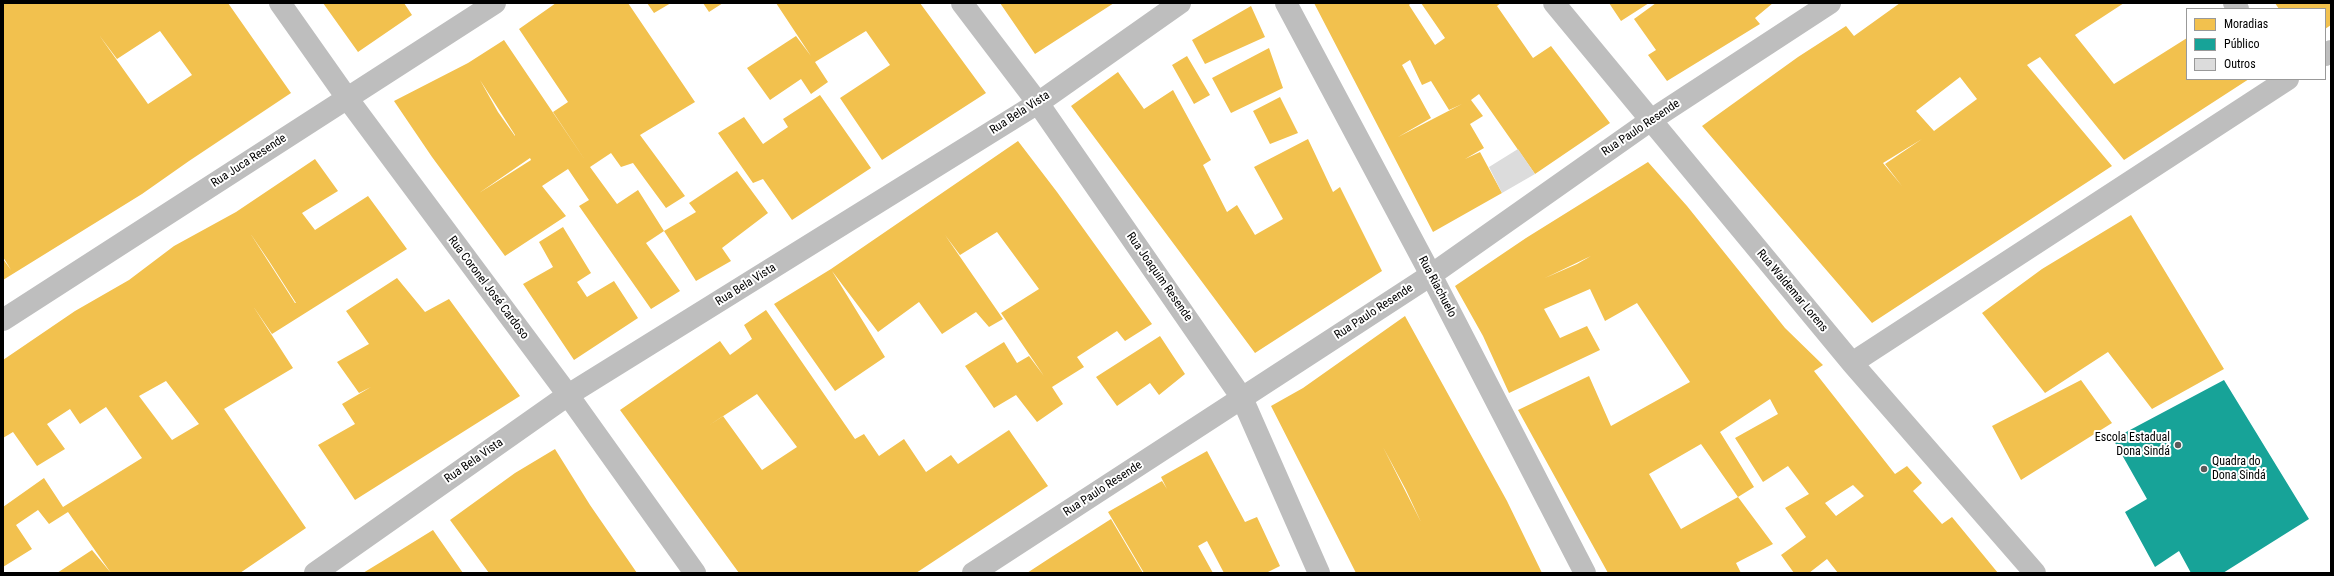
<!DOCTYPE html>
<meta charset="utf-8">
<style>
body{margin:0}
#map{position:relative;width:2334px;height:576px;overflow:hidden;background:#fff;font-family:"Roboto Condensed",sans-serif}
canvas{display:block}
.frame{position:absolute;inset:0;border:4px solid #000;pointer-events:none}
.legend{position:absolute;left:2186px;top:8px;width:140px;height:72px;box-sizing:border-box;background:#fff;border:1px solid #999;margin:0;padding:5px 7px;list-style:none;font-size:12px;color:#000}
.legend li{display:flex;align-items:center;gap:8px;height:20px}
.legend b{width:20px;border:1px solid #999}
</style>
<div id="map">
<canvas width="2334" height="576"></canvas>
<div class="frame"></div>
<ul class="legend">
<li><b style="height:11px;background:#f2c14e"></b>Moradias</li>
<li><b style="height:11px;background:#17a398"></b>Público</li>
<li><b style="height:11px;background:#dcdcdc"></b>Outros</li>
</ul>
</div>
<script>
const g = document.querySelector('canvas').getContext('2d');
g.lineJoin = 'round';
function fill(path, color) { g.fillStyle = color; g.fill(path, 'evenodd'); }
const toPath = rows => new Path2D(rows.map(r => 'M' + r).join(''));
function strokePath(path, color, width, dash) { g.strokeStyle = color; g.lineWidth = width; g.lineCap = dash ? 'butt' : 'round'; g.setLineDash(dash || []); g.stroke(path); }
function drawText(font, color, halo, rows, align = 'center') {
  g.font = font + ' "Roboto Condensed",sans-serif'; g.lineWidth = 4; g.setLineDash([]); g.textBaseline = 'middle'; g.strokeStyle = halo; g.fillStyle = color; for (const [text, x, y, turn = 0] of rows) {
    g.save(); g.translate(x, y); g.rotate((+turn || 0) * Math.PI / 180); g.textAlign = isNaN(turn) ? turn : align; if (halo) g.strokeText(text, 0, 0); g.fillText(text, 0, 0); g.restore();
  }
}
fill(toPath([
 [3,3,228,3,291,93,189,161,142,194,3,280,3,259,11,270,3,257],
 [160,31,192,75,148,104,99,35,117,59],
 [323,3,404,3,412,15,358,52],
 [556,3,628,3,695,102,640,135,685,196,666,208,633,163,621,167,611,153,590,167,617,204,638,190,664,231,696,212,689,203,737,171,768,213,722,248,731,261,696,281,664,231,646,243,680,291,651,309,579,206,589,200,568,169,542,186,566,216,505,256,432,157,394,101,468,63,504,40,585,160,553,112,568,102,519,29],
 [480,80,515,135,515,136,498,112],
 [530,158,531,160,479,193],
 [647,3,671,3,654,13],
 [703,3,723,3,709,12],
 [776,3,920,3,986,93,882,160,840,98,890,65,866,31,815,62,828,82,811,94,801,79,770,100,747,68,796,36,811,56],
 [1000,3,1114,3,1035,54],
 [1314,3,1411,3,1409,5,1435,45,1445,38,1421,3,1501,3,1497,6,1533,58,1551,46,1610,123,1535,174,1479,94,1471,100,1483,116,1470,124,1484,148,1465,159,1480,152,1502,193,1433,232],
 [1410,60,1422,85,1431,81,1449,110,1462,104,1398,137,1431,118,1402,65],
 [1609,3,1649,3,1621,21],
 [1656,3,1773,3,1755,18,1760,24,1667,81,1648,55,1656,50,1634,19],
 [1900,3,2124,3,2075,35,2114,84,2187,38,2187,79,2249,79,2124,160,2040,57,2027,65,2112,166,1872,323,1702,126,1798,57,1846,26,1854,36],
 [1960,77,1977,99,1934,131,1916,111],
 [1922,139,1885,164,1902,186,1883,163],
 [2275,3,2331,3,2331,25,2325,29,2325,9,2279,9],
 [1251,6,1265,37,1205,64,1192,40],
 [1269,48,1283,88,1231,113,1212,78],
 [1187,56,1210,95,1194,104,1172,65],
 [1118,72,1144,109,1173,90,1211,160,1203,165,1227,212,1237,205,1255,235,1283,219,1254,167,1308,139,1333,192,1340,187,1382,271,1255,353,1071,106],
 [820,95,871,168,792,220,763,179,753,183,718,133,744,117,763,144,788,127,783,119],
 [1280,97,1298,133,1270,144,1253,111],
 [1018,141,1057,192,1152,324,1125,341,1117,331,1077,357,1084,367,1052,387,1063,404,1037,422,1016,395,994,408,965,366,1004,342,1017,363,1029,356,1044,376,1001,313,1039,289,997,232,960,255,945,235,1003,319,989,327,976,312,942,334,919,302,878,332,832,271,885,357,835,391,774,304,831,269],
 [315,159,338,191,302,213,315,230,368,196,407,249,272,334,253,306,293,368,224,409,306,528,240,573,111,573,68,512,49,524,38,510,16,525,32,549,3,567,3,507,44,478,63,507,142,458,106,407,80,424,70,409,47,424,65,449,37,466,13,432,3,438,3,360,75,311,129,280,174,246,236,212],
 [250,233,269,261,296,303,295,303],
 [166,381,199,424,172,440,139,396],
 [1648,162,1687,206,1785,328,1823,365,1814,371,1895,474,1907,466,1922,483,1913,491,1942,524,1952,517,1998,573,1838,573,1827,559,1809,573,1794,573,1781,555,1806,537,1785,508,1809,494,1788,466,1763,482,1735,438,1778,414,1770,399,1720,432,1754,487,1738,497,1701,444,1649,474,1681,529,1738,497,1773,544,1736,563,1741,573,1608,573,1518,410,1589,376,1611,426,1690,382,1637,303,1605,321,1590,289,1544,309,1560,338,1587,326,1600,350,1509,393,1483,336,1455,286,1526,238],
 [1591,256,1577,264,1545,278],
 [1853,485,1864,496,1836,516,1825,503],
 [2131,215,2224,369,2152,409,2108,352,2045,393,1982,313,2042,269],
 [563,227,591,273,577,282,587,297,614,281,638,318,574,360,523,284,553,267,539,242],
 [397,278,425,312,449,299,520,396,355,500,318,445,355,424,342,404,371,387,359,393,337,362,369,344,346,311],
 [766,310,855,439,864,434,879,456,904,439,926,472,951,455,958,464,1009,430,1048,486,916,573,739,573,620,410,720,341,730,355,752,339,744,325],
 [757,394,797,447,762,470,723,416,708,426],
 [1405,316,1507,501,1542,573,1356,573,1271,406,1303,388],
 [1383,447,1406,490,1421,522],
 [1160,336,1185,374,1159,395,1150,383,1117,406,1096,377],
 [2081,380,2112,423,2021,480,1992,426],
 [555,449,590,505,637,573,489,573,450,520,515,473],
 [1207,451,1245,522,1257,517,1280,566,1266,573,1224,573,1207,541,1198,546,1213,573,1144,573,1108,512,1162,481,1167,489,1161,477],
 [1111,519,1143,573,1027,573,1053,556],
 [433,530,463,573,363,573,399,551],
 [92,550,111,573,57,573]
]), '#f2c14e');
fill(toPath([
 [2224,380,2309,519,2223,573,2191,573,2179,551,2155,567,2125,512,2147,499,2113,439]
]), '#17a398');
fill(toPath([
 [1518,149,1535,174,1502,193,1489,167]
]), '#dcdcdc');
strokePath(toPath([
 [280,3,347,98,568,395,695,573],
 [962,3,1038,103,1242,398,1319,573],
 [1554,3,1852,363,2035,573],
 [2234,3,2238,9],
 [2325,55,2331,51],
 [3,320,495,3],
 [1852,363,2288,79],
 [315,573,568,395,1038,103,1180,3],
 [973,573,1431,275,1651,120,1830,3]
]), '#bebebe', 22);
strokePath(toPath([
 [1286,3,1431,275,1585,573]
]), '#bebebe', 22);
for (const [x, y, r, color] of [
 [2178,445,4,"#595959"],
 [2204,469,4,"#595959"]
]) { const dot = new Path2D(); dot.arc(x, y, r, 0, 2 * Math.PI); g.fillStyle = color; g.fill(dot); strokePath(dot, '#fff', 1.5); }
drawText('12px', '#000', '#fff', [
 ["Rua Bela Vista",1020,113,-33],
 ["Rua Paulo Resende",1641,128,-34],
 ["Rua Juca Resende",249,161,-33],
 ["Rua Joaquim Resende",1159,277,55],
 ["Rua Bela Vista",746,285,-32],
 ["Rua Riachuelo",1437,287,62],
 ["Rua Coronel José Cardoso",488,288,53],
 ["Rua Waldemar Lorens",1792,291,50],
 ["Rua Paulo Resende",1374,312,-33],
 ["Rua Bela Vista",474,461,-35],
 ["Rua Paulo Resende",1103,489,-33]
]);
drawText('12px', '#000', '#fff', [
 ["Escola Estadual",2170,438],
 ["Dona Sindá",2170,452],
 ["Quadra do",2212,462,"left"],
 ["Dona Sindá",2212,476,"left"]
], 'right');
</script>
